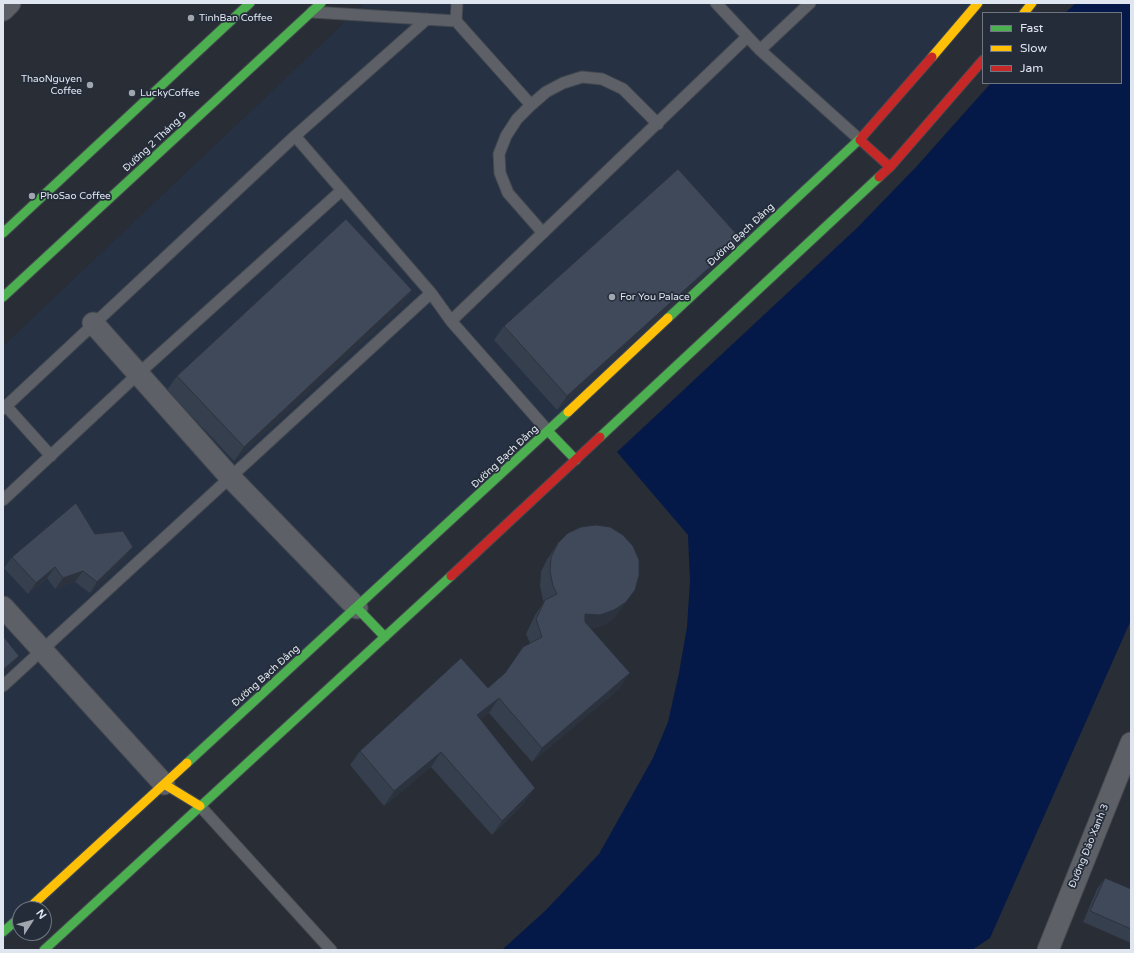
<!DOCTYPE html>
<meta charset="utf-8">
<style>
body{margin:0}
#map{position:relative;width:1134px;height:953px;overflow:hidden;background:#292d35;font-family:"Varela Round",sans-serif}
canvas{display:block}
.frame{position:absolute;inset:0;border:4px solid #e0e6ef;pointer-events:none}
.legend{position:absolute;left:982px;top:12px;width:140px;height:72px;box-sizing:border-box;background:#242c3a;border:1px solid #6f7682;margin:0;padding:5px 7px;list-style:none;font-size:12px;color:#e0e6ef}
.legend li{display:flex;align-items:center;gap:8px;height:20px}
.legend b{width:20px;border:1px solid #6f7682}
.north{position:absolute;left:12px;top:901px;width:40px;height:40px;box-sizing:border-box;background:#242c3a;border:1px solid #6f7682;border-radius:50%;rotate:54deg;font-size:11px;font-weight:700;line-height:16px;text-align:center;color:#e0e6ef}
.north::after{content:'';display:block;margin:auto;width:14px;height:18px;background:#a0a5ae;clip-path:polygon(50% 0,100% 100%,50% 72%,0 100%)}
</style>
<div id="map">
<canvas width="1134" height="953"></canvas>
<div class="frame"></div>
<ul class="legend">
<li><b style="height:5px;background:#4caf50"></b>Fast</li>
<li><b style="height:5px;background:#ffc107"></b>Slow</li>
<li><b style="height:5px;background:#c62828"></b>Jam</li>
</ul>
<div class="north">N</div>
</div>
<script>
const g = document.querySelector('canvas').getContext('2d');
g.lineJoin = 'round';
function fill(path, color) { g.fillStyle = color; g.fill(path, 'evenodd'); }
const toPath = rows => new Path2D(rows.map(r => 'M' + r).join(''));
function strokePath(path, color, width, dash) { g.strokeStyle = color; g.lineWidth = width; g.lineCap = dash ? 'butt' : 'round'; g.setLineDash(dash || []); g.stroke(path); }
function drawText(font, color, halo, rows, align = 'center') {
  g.font = font + ' "Varela Round",sans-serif'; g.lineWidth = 3.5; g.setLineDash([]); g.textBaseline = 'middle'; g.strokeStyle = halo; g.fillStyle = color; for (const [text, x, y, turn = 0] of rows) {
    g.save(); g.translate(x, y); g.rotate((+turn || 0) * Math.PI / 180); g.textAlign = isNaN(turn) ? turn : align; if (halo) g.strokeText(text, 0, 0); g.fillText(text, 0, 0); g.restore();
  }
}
fill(toPath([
 [365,3,985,3,870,133,3,942,3,346]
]), '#263143');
fill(toPath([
 [1076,3,1131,3,1131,620,990,938,972,950,502,950,546,910,599,854,653,758,668,722,679,673,687,627,690,581,688,535,617,452,857,228,916,167,991,83,1121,83,1121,13,1065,13]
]), '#041947');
const lane = toPath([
 [457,3,456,21,531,105],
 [716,3,760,50,860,140],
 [312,12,456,21],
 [760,50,810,3],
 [295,136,431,293,451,321,548,431],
 [543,233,508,193,500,173,499,154,506,136,517,119,531,105,546,92,563,83,582,77,602,79,623,89,658,124],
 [451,321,747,37],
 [6,406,51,456],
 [3,409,295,136,427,19],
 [3,500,138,374,342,190],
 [3,686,431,293],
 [200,806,331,950]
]);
const street = toPath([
 [3,10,10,3],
 [93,323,230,477,357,608],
 [3,607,164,784],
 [1048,950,1131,743]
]);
const fast = toPath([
 [3,233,250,3],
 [3,297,321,3],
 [668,318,862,137],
 [548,431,576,460],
 [600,437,879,177],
 [357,608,385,637],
 [187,763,568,412],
 [3,932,20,917],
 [44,950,451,576]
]);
const slow = toPath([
 [1024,13,1032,3],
 [932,57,978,3],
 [568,412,668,318],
 [164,784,200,806],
 [28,909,187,763]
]);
const jam = toPath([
 [862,137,932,57],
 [860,140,890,167],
 [879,177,890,167,983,60],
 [451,576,600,437]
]);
strokePath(lane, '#44484f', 13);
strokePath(street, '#44484f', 23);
strokePath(fast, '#44484f', 11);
strokePath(slow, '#44484f', 11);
strokePath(jam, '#44484f', 11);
strokePath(lane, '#5d6167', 11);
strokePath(street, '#5d6167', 21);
strokePath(fast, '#4caf50', 9);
strokePath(slow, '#ffc107', 9);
strokePath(jam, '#c62828', 9);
fill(toPath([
 [731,253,557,410,494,340,504,326],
 [412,290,402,305,234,461,167,390,177,376],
 [95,534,126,558,90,593,75,582,55,589,47,578,28,594,4,568,12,557],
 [558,543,616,616,604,625,591,629,620,688,532,762,489,713,480,719,525,802,492,835,431,767,384,806,350,765,360,751,488,688,505,673,530,643,526,634,535,615,544,602,543,600,540,586,541,571,548,558],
 [1105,878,1131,889,1131,943,1083,922,1097,889]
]), '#363f4d');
fill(toPath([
 [741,239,731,253,557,410,567,396],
 [412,290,402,305,234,461,244,447],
 [133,547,126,558,90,593,97,582],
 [55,567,47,578,28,594,36,583],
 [83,571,75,582,55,589,63,578],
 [635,590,616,616,604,625,590,629,575,628,585,614],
 [19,656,9,670,3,675,3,670],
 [630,673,620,688,532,762,542,748],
 [499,698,489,713,467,730,477,715],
 [441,752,431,767,384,806,394,791],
 [535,788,525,802,492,835,502,821]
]), '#2c333f');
const building = toPath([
 [678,169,741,239,567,396,504,326,678,169],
 [346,219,412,290,244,447,177,376,346,219],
 [76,503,95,534,123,531,133,547,97,582,83,571,63,578,55,567,36,583,12,557,76,503],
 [596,525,610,527,623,535,633,546,639,560,639,575,635,590,626,602,614,610,600,615,585,614,585,622,630,673,542,748,499,698,477,715,535,788,502,821,441,752,394,791,360,751,461,658,488,688,505,673,523,647,542,637,536,619,545,600,557,594,553,586,550,571,551,557,558,543,568,533,581,527,596,525],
 [3,636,19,656,3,670,3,636],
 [1105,878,1131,889,1131,929,1090,911,1105,878]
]);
fill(building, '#3f495a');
strokePath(building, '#2c333f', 1);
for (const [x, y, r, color] of [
 [191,18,4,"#a0a5ae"],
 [90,85,4,"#a0a5ae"],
 [132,93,4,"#a0a5ae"],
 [32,196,4,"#a0a5ae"],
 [612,297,4,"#a0a5ae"]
]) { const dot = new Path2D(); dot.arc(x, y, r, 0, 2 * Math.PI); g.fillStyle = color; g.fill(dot); strokePath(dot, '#242c3a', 1.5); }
drawText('10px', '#e0e6ef', '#242c3a', [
 ["TinhBan Coffee",199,18],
 ["ThaoNguyen",82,79,"right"],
 ["Coffee",82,91,"right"],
 ["LuckyCoffee",140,93],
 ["PhoSao Coffee",40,196],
 ["For You Palace",620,297]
], 'left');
drawText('10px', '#e0e6ef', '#242c3a', [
 ["Đường 2 Tháng 9",155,142,-43],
 ["Đường Bạch Đằng",741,235,-43],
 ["Đường Bạch Đằng",505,457,-43],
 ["Đường Bạch Đằng",266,676,-42],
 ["Đường Đảo Xanh 3",1089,846,-68]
]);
</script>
